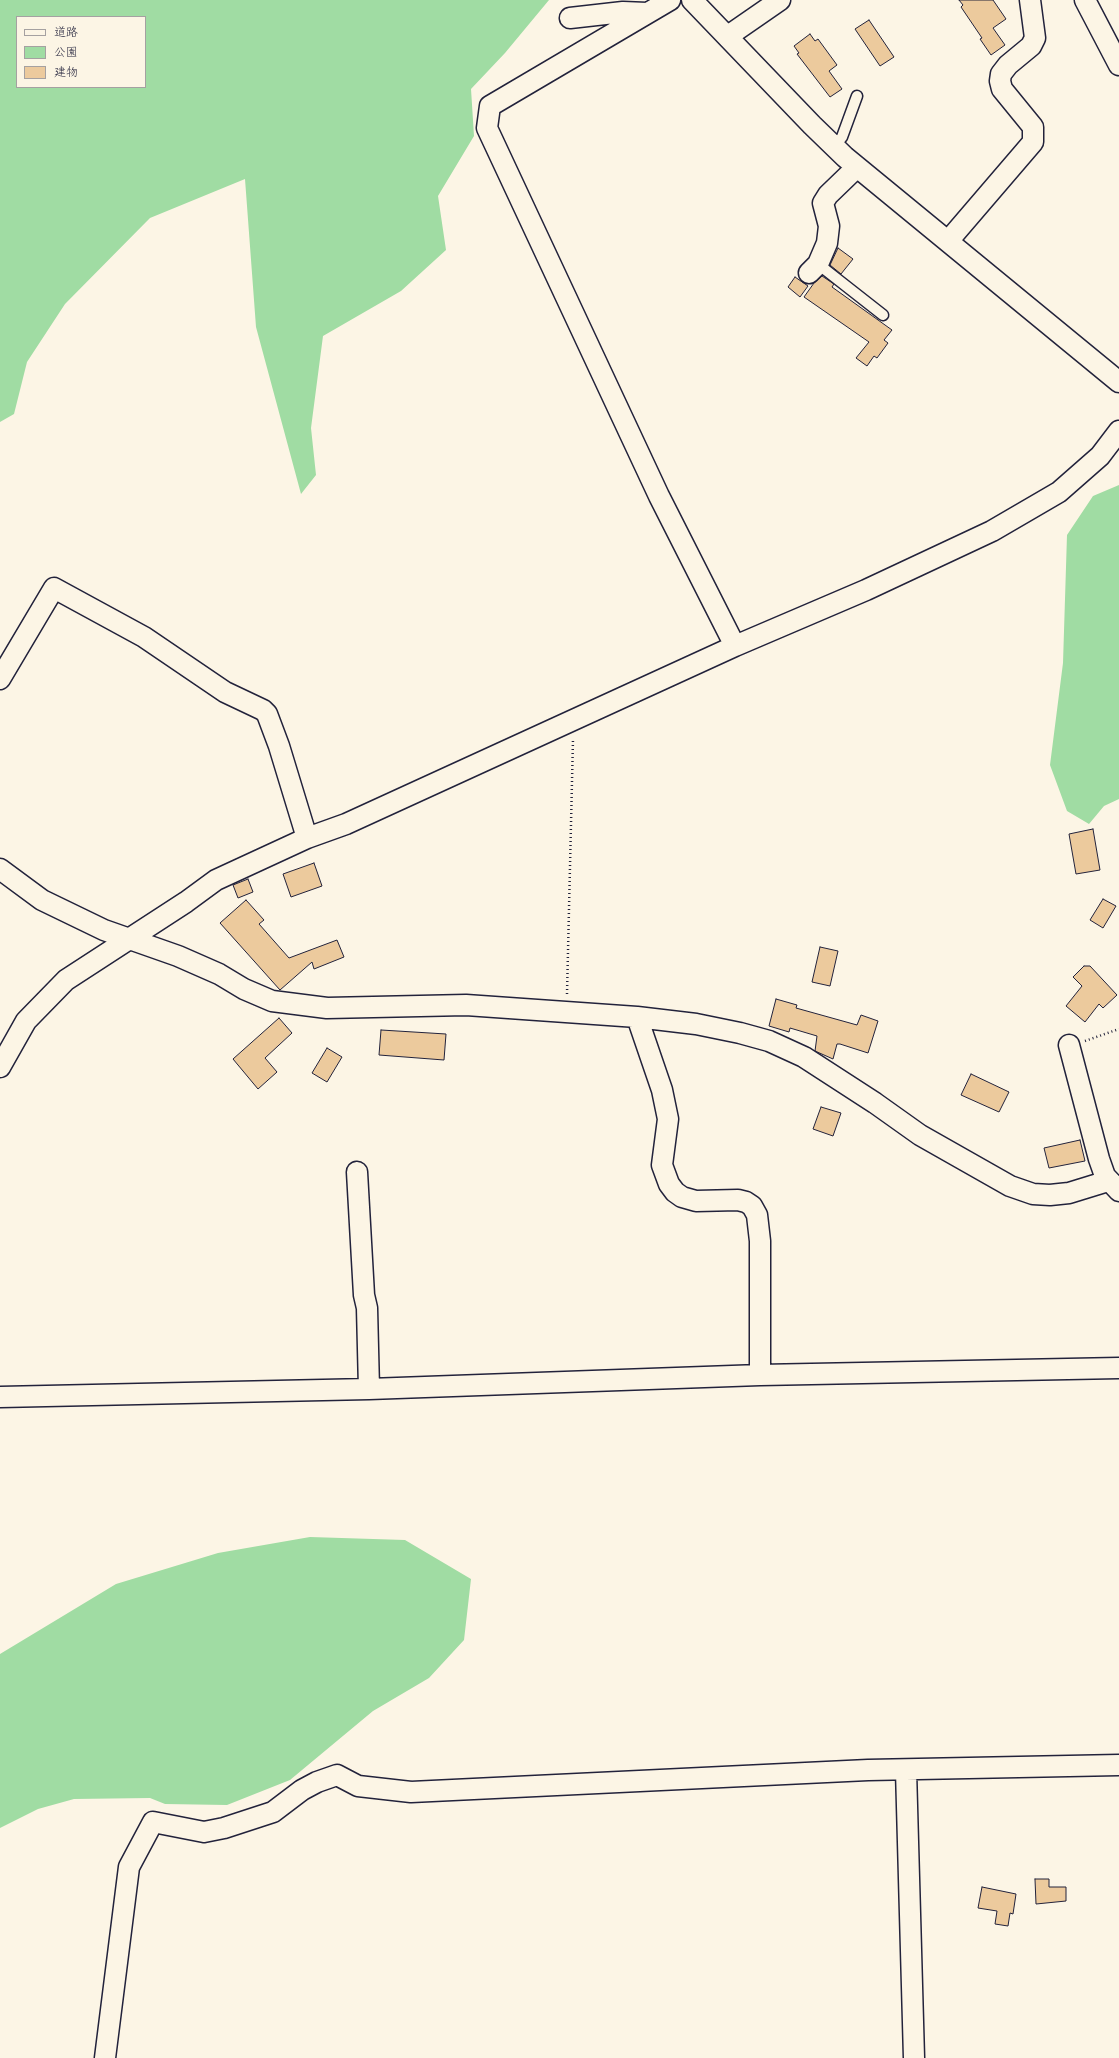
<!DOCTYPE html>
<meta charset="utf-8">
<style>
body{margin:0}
#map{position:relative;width:1119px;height:2058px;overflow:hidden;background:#fcf5e5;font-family:Sriracha,"Klee One",sans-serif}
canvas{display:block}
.legend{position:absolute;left:16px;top:16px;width:130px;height:72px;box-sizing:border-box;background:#fcf5e5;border:1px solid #a5a1a1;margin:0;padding:5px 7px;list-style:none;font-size:12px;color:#22223b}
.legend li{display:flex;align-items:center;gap:8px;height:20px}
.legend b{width:20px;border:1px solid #a5a1a1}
</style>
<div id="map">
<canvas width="1119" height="2058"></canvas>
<ul class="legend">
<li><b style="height:5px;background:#fcf5e5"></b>道路</li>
<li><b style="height:11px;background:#a0dca3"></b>公園</li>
<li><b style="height:11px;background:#ecca9d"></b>建物</li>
</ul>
</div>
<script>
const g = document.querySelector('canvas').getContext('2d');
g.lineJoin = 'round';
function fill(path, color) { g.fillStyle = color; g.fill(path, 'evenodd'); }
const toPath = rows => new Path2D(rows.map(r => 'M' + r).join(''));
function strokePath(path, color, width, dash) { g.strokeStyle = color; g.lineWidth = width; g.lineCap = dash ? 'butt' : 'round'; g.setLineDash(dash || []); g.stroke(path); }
fill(toPath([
 [0,0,549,0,505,53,471,89,474,136,438,196,446,250,401,291,323,336,311,428,316,475,301,494,256,327,245,179,150,218,65,304,27,362,14,414,0,422],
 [17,17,145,17,145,87,17,87],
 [1119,485,1119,799,1104,806,1089,824,1067,811,1050,765,1063,663,1067,535,1093,496],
 [310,1537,405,1540,471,1579,464,1640,429,1678,373,1711,290,1780,227,1805,165,1804,150,1798,74,1799,38,1809,0,1828,0,1654,116,1584,218,1553]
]), '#a0dca3');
const building = toPath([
 [959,0,993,0,1006,19,993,28,1005,45,991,55,980,39,982,38,961,7,963,5,959,0],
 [869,20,894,57,880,66,855,29,869,20],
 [810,34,815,41,818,39,837,65,829,71,842,89,830,97,797,54,799,53,794,46,810,34],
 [838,248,853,259,841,274,830,265,838,248],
 [822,276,834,284,832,287,892,330,884,340,888,343,877,358,874,356,867,366,856,358,869,342,804,297,814,283,822,276],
 [795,277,808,286,800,297,788,287,795,277],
 [1093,829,1100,870,1076,874,1069,834,1093,829],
 [314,863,322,886,291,897,283,874,314,863],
 [248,879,253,892,238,898,233,885,248,879],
 [1103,899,1116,906,1103,928,1090,920,1103,899],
 [246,900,264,920,259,924,289,958,337,940,344,957,314,969,312,962,280,990,220,923,246,900],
 [820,947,838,951,830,986,812,982,820,947],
 [1084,966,1090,966,1117,995,1103,1008,1099,1004,1085,1022,1066,1006,1082,986,1073,977,1084,966],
 [776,999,797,1005,796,1008,857,1025,861,1015,878,1021,868,1053,840,1044,837,1044,833,1059,815,1051,817,1036,790,1028,789,1032,769,1026,776,999],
 [279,1018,292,1033,265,1058,277,1072,258,1089,233,1059,279,1018],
 [381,1030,446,1034,444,1060,379,1055,381,1030],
 [327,1048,342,1057,327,1082,312,1073,327,1048],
 [971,1074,1009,1092,999,1112,961,1095,971,1074],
 [821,1107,841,1113,833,1136,813,1129,821,1107],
 [1080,1140,1085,1161,1049,1168,1044,1148,1080,1140],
 [1035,1879,1049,1879,1049,1887,1066,1887,1066,1901,1036,1904,1035,1879],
 [982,1887,1016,1894,1013,1914,1010,1913,1008,1926,995,1924,997,1911,978,1908,982,1887]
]);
fill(building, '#ecca9d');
strokePath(building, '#22223b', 1);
const lane = toPath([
 [835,146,842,137,857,96],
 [818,264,883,315]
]);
const street = toPath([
 [670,0,490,106,487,128,659,496,735,646],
 [692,0,812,125,845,157,1119,382],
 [1085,0,1119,65],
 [570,18,623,12,647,13],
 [728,36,780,0],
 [949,240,1033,142,1033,127,1002,89,1000,81,1001,74,1008,65,1031,46,1035,38,1030,0],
 [809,273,818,264,827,243,829,226,823,203,828,195,857,167],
 [0,679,54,588,144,637,225,692,263,710,267,714,279,746,307,838],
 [0,869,42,900,104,930,178,956,219,974,244,989,272,1001,327,1008,466,1005,637,1017,696,1024,740,1033,769,1041,804,1057,875,1103,920,1135,1010,1186,1033,1194,1050,1195,1069,1193,1108,1181],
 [637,1017,662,1090,668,1119,662,1165,669,1184,675,1192,682,1197,696,1201,738,1200,746,1202,752,1206,757,1215,760,1241,760,1375],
 [1069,1045,1099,1159,1105,1176,1119,1191],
 [0,1067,26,1021,66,980,186,902,216,880,307,838,346,824,735,646,866,590,992,531,1059,492,1100,456,1119,431],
 [357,1172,364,1295,367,1308,369,1389],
 [0,1397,369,1389,760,1375,1119,1368],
 [906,1770,914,2058],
 [105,2058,129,1867,153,1822,204,1832,224,1828,273,1812,302,1790,317,1782,337,1775,358,1786,411,1792,868,1770,1119,1765]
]);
strokePath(lane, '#22223b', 13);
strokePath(street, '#22223b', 23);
strokePath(toPath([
 [567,994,573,739],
 [1085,1041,1119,1029]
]), '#22223b', 2.5, [1, 3]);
strokePath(lane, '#fcf5e5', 10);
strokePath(street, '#fcf5e5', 20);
</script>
